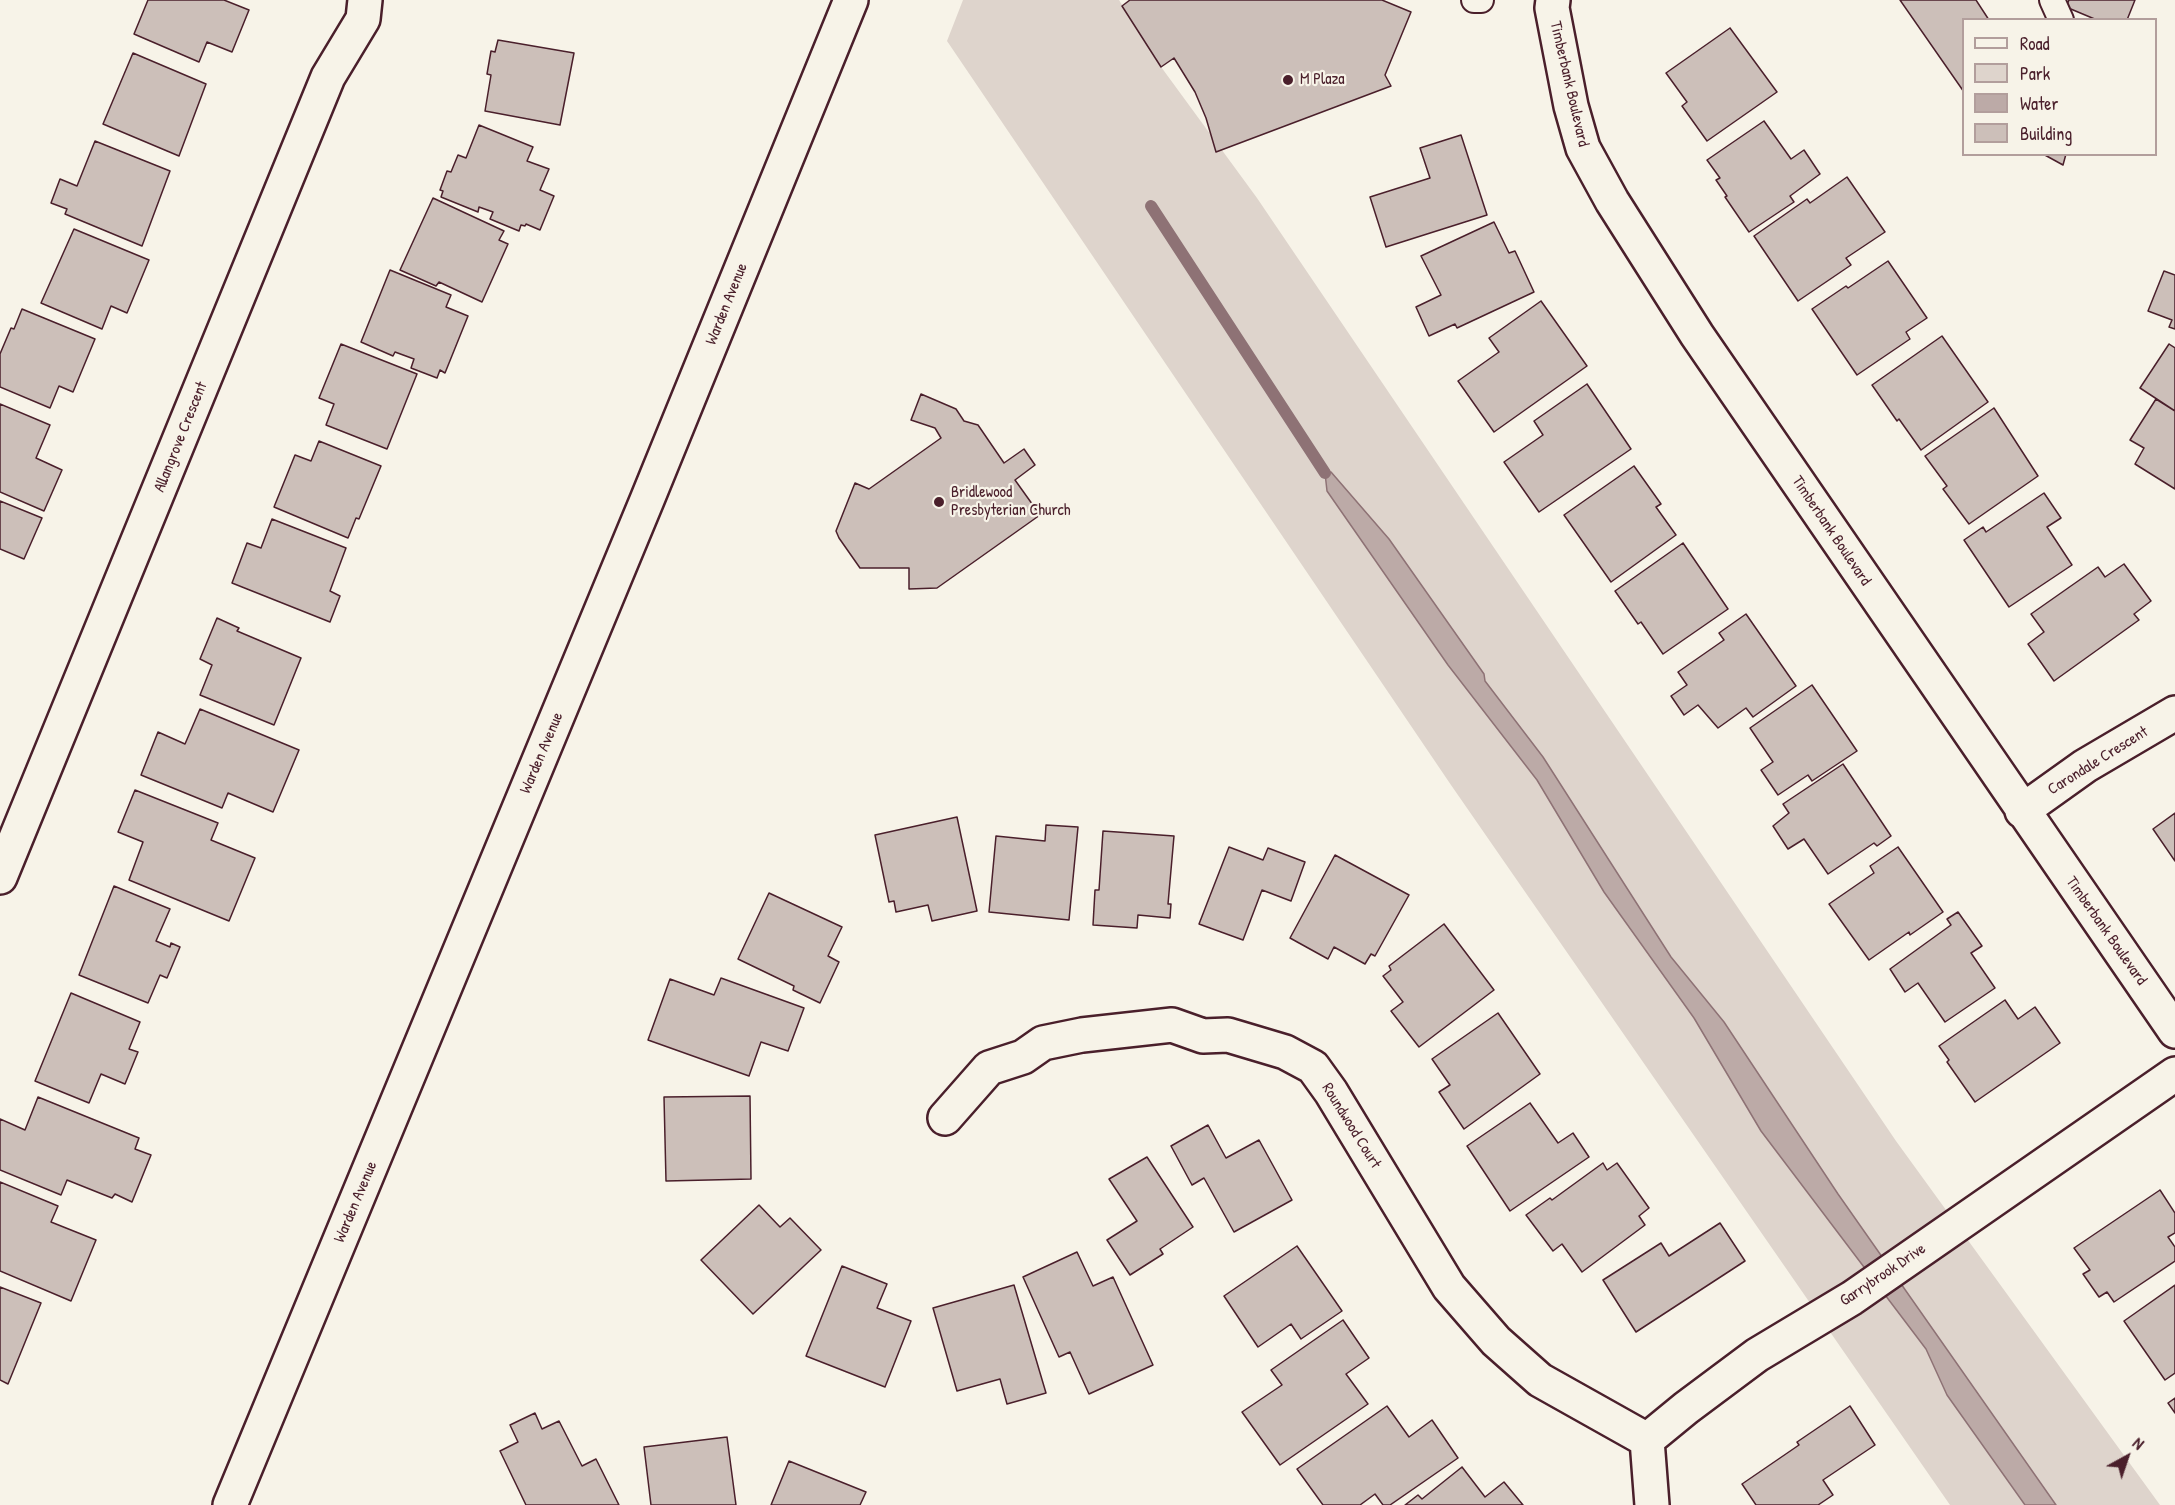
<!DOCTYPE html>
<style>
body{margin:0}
#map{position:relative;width:2175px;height:1505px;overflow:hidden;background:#f7f3e8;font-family:"Patrick Hand",sans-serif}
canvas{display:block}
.legend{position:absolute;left:1962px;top:18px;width:195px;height:138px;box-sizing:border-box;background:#f7f3e8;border:2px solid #b29e9c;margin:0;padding:8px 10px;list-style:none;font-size:18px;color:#4a1f2b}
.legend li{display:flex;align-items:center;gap:12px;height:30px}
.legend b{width:30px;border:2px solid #b29e9c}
.north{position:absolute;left:2097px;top:1427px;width:60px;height:60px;-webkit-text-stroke:4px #f7f3e8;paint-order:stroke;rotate:40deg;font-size:16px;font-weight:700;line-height:24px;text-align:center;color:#4a1f2b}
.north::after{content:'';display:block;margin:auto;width:21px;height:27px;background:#4a1f2b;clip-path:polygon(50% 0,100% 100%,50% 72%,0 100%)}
</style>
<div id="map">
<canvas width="2175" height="1505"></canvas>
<ul class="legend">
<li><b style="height:8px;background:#f7f3e8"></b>Road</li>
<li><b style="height:16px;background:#ded4cc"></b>Park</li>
<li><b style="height:16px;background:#bcaaa7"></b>Water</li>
<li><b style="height:16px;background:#ccbfb9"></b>Building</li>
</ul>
<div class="north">N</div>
</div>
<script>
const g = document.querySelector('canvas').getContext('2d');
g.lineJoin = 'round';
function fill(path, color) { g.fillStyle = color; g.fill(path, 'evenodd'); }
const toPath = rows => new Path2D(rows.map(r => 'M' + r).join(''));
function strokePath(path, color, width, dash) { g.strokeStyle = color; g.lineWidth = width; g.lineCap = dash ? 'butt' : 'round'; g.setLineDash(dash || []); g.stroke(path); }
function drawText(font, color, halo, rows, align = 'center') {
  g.font = font + ' "Patrick Hand",sans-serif'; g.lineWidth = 4.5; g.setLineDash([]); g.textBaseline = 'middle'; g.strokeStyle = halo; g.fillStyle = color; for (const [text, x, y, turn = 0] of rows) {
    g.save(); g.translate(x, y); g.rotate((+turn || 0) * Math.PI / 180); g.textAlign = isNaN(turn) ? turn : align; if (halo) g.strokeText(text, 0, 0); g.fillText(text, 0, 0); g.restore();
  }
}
fill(toPath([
 [963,0,1119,0,1156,60,1257,198,1896,1141,2160,1505,1950,1505,1451,785,947,41]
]), '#ded4cc');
const water = toPath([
 [1331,472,1389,539,1484,674,1485,681,1543,757,1671,957,1724,1022,1838,1194,2056,1505,2025,1505,1947,1395,1926,1349,1761,1131,1694,1018,1604,892,1537,780,1448,665,1327,491,1325,473,1331,472]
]);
fill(water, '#bcaaa7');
strokePath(water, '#8e7275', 1.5);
strokePath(toPath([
 [1151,206,1325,473]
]), '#8e7275', 12);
const building = toPath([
 [148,0,224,0,249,10,232,52,207,42,199,62,134,34,148,0],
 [1130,0,1382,0,1411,12,1385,75,1391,86,1216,152,1206,118,1195,92,1174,58,1161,67,1122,6,1130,0],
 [1900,0,1976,0,1989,20,1964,20,1964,92,1900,0],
 [2069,0,2135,0,2127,20,2097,20,2066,7,2069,0],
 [1730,28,1777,92,1707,141,1682,106,1687,102,1666,73,1730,28],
 [498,40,574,53,560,125,485,111,491,75,487,74,491,51,495,52,498,40],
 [133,53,206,84,179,156,103,124,133,53],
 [1764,121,1791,159,1804,150,1820,174,1790,196,1794,202,1749,232,1725,197,1727,196,1716,180,1720,178,1707,160,1764,121],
 [479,125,533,147,527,161,549,169,540,190,554,196,540,230,526,224,525,226,521,225,519,231,490,219,493,212,479,207,478,212,441,197,443,191,440,190,447,171,451,172,458,155,466,158,479,125],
 [1461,135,1487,215,1386,247,1370,197,1430,178,1420,148,1461,135],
 [95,141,170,171,142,246,65,214,67,209,51,203,60,179,77,186,95,141],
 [2043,154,2066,154,2063,165,2043,154],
 [1847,177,1885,232,1846,258,1851,265,1798,301,1754,236,1807,199,1810,203,1847,177],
 [433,198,504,231,499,240,508,244,482,302,439,282,436,286,400,270,433,198],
 [1494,222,1509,253,1515,251,1534,292,1457,328,1455,324,1429,336,1416,307,1441,295,1421,256,1494,222],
 [74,229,149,260,127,313,111,306,102,329,41,303,74,229],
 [1888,261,1927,318,1906,332,1910,339,1857,375,1812,309,1846,286,1848,288,1888,261],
 [390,270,451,295,446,307,468,316,445,373,440,370,437,378,411,368,414,359,395,352,393,356,361,342,390,270],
 [2164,271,2175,275,2175,329,2169,327,2172,320,2148,311,2164,271],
 [1541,301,1587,366,1494,432,1458,381,1499,352,1489,338,1541,301],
 [22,309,95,339,73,392,59,386,50,408,0,387,0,354,11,328,14,329,22,309],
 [1942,336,1988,402,1921,450,1899,419,1897,421,1872,385,1942,336],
 [341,344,417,374,387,449,326,425,334,404,319,398,341,344],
 [2169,344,2175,348,2175,411,2140,388,2169,344],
 [1587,384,1631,449,1539,512,1504,462,1543,435,1534,421,1587,384],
 [921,394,956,409,964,421,978,425,1004,463,1024,449,1035,465,1015,480,1040,515,937,588,909,589,909,568,860,568,839,538,836,531,855,483,869,489,941,438,935,428,911,420,921,394],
 [2156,399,2175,411,2175,489,2135,464,2144,448,2130,440,2156,399],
 [0,404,50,425,36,458,62,470,44,511,0,492,0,404],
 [1994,408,2038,476,1969,524,1943,489,1947,486,1925,456,1994,408],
 [319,441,381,466,359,519,356,518,348,538,274,507,295,455,311,461,319,441],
 [1634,466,1661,504,1656,507,1676,535,1611,582,1564,515,1634,466],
 [2044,493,2061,518,2047,527,2072,565,2009,607,1964,540,1983,527,1986,532,2044,493],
 [0,501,42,518,24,559,0,549,0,501],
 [272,519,346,548,330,591,340,596,330,622,232,583,247,543,261,548,272,519],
 [1683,543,1728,609,1663,654,1641,622,1638,624,1615,591,1683,543],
 [2124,564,2151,601,2134,614,2139,620,2054,681,2028,644,2044,632,2031,614,2098,567,2105,577,2124,564],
 [1746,614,1796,686,1753,717,1746,708,1718,728,1698,705,1684,715,1671,696,1687,685,1678,672,1724,640,1719,633,1746,614],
 [217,618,239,628,237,631,301,658,274,725,200,695,212,665,200,659,217,618],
 [1812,685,1857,751,1812,781,1808,775,1778,795,1761,770,1773,762,1750,728,1812,685],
 [200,709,299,750,273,812,228,793,222,808,141,775,158,732,185,744,200,709],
 [1843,764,1891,836,1877,846,1874,843,1828,874,1804,839,1788,849,1773,826,1789,813,1783,804,1843,764],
 [135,790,218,823,211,840,255,858,229,921,129,880,143,842,118,832,135,790],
 [2175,813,2175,861,2153,829,2175,813],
 [957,817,977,911,932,921,928,905,896,912,894,901,889,902,875,835,957,817],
 [1046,825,1078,827,1069,920,989,912,996,836,1045,841,1046,825],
 [1103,831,1174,836,1168,904,1171,904,1170,918,1138,915,1137,928,1093,925,1095,890,1099,890,1103,831],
 [1229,847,1263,860,1268,848,1305,862,1291,901,1262,890,1243,940,1199,924,1229,847],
 [1898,847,1943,912,1910,935,1909,932,1869,960,1829,904,1874,873,1870,866,1898,847],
 [1335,855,1409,895,1375,956,1371,954,1365,964,1334,947,1328,959,1290,938,1335,855],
 [114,886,170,909,156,941,170,947,171,943,180,947,167,978,160,975,148,1003,79,975,114,886],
 [769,893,842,927,828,956,839,962,820,1003,793,990,794,986,738,959,769,893],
 [1958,912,1982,946,1971,953,1995,988,1945,1022,1918,983,1905,992,1890,969,1951,925,1947,919,1958,912],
 [1444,924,1494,990,1419,1047,1391,1011,1403,1002,1383,976,1391,970,1389,966,1444,924],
 [721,978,804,1008,788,1051,761,1042,749,1076,648,1040,670,979,714,995,721,978],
 [71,993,140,1022,129,1049,138,1052,125,1084,101,1074,89,1103,35,1081,71,993],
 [2005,1000,2018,1019,2035,1007,2060,1043,1975,1102,1947,1062,1949,1060,1939,1046,2005,1000],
 [1498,1013,1540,1074,1464,1129,1439,1092,1450,1085,1432,1059,1498,1013],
 [750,1096,751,1179,666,1181,664,1097,750,1096],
 [38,1097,139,1138,135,1149,151,1155,132,1202,115,1194,112,1198,67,1180,61,1195,0,1170,0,1119,25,1130,38,1097],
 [1530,1103,1558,1143,1573,1133,1589,1157,1510,1211,1467,1146,1530,1103],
 [1208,1125,1226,1158,1259,1140,1292,1200,1234,1232,1204,1178,1192,1185,1171,1146,1208,1125],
 [1147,1157,1193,1227,1160,1249,1163,1254,1130,1275,1107,1240,1137,1221,1109,1179,1147,1157],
 [1603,1163,1607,1170,1617,1163,1649,1208,1639,1216,1645,1225,1582,1272,1562,1244,1553,1251,1526,1215,1550,1198,1552,1200,1603,1163],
 [0,1182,58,1206,51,1222,96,1240,71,1301,0,1271,0,1182],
 [2160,1190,2175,1213,2175,1233,2168,1237,2175,1247,2175,1261,2114,1302,2107,1292,2099,1297,2083,1274,2090,1270,2074,1248,2160,1190],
 [759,1205,780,1227,790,1218,821,1250,753,1314,701,1260,759,1205],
 [1720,1223,1745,1261,1636,1332,1603,1280,1661,1243,1669,1256,1720,1223],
 [1297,1246,1342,1311,1301,1339,1291,1324,1258,1347,1224,1296,1297,1246],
 [1077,1252,1093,1286,1113,1277,1153,1365,1089,1394,1070,1352,1059,1357,1023,1277,1077,1252],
 [842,1266,887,1284,877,1308,911,1321,885,1387,806,1356,842,1266],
 [1014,1285,1046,1393,1007,1404,1000,1379,957,1391,933,1308,1014,1285],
 [2175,1285,2175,1373,2165,1380,2124,1321,2175,1285],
 [0,1287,41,1303,8,1384,0,1380,0,1287],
 [1343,1320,1369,1358,1346,1374,1368,1404,1280,1465,1242,1412,1282,1385,1271,1370,1343,1320],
 [2175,1398,2175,1413,2168,1403,2175,1398],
 [1387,1406,1409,1437,1432,1420,1458,1458,1390,1505,1383,1505,1375,1494,1360,1505,1323,1505,1297,1469,1387,1406],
 [1850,1406,1875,1445,1823,1480,1833,1495,1818,1505,1756,1505,1742,1484,1799,1445,1797,1442,1850,1406],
 [535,1413,542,1429,559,1421,582,1466,596,1459,619,1505,526,1505,500,1451,518,1442,510,1425,535,1413],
 [727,1437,736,1505,651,1505,644,1447,727,1437],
 [789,1461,866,1492,860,1505,771,1505,789,1461],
 [1462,1467,1485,1497,1504,1482,1523,1505,1405,1505,1418,1495,1422,1499,1462,1467]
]);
fill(building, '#ccbfb9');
strokePath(building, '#4a1f2b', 1.5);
const lane = toPath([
 [1474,0,1481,0],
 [2052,0,2061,20]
]);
const street = toPath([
 [1553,0,1552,8,1571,106,1583,148,1612,201,1697,335,2175,1031],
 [2022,811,2085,766,2175,713],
 [0,877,328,77,363,19,365,0],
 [945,1118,989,1068,1023,1057,1043,1043,1082,1035,1172,1025,1203,1036,1228,1035,1285,1052,1313,1067,1331,1092,1449,1287,1496,1341,1540,1380,1647,1440],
 [1652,1505,1647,1440,1686,1408,1757,1355,1852,1298,2175,1074]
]);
const secondary = toPath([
 [230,1505,647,500,851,0]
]);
strokePath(lane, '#4a1f2b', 28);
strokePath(street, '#4a1f2b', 38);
strokePath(secondary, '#4a1f2b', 38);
strokePath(lane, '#f7f3e8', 24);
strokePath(street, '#f7f3e8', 33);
strokePath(secondary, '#f7f3e8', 33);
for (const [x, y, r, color] of [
 [1288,80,6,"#4a1f2b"],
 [939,502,6,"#4a1f2b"]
]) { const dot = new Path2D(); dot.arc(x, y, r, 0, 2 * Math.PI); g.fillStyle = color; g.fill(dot); strokePath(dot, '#f7f3e8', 2); }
drawText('16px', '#4a1f2b', '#f7f3e8', [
 ["M Plaza",1300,80],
 ["Bridlewood",951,493],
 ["Presbyterian Church",951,511]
], 'left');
drawText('16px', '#4a1f2b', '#f7f3e8', [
 ["Timberbank Boulevard",1569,84,77],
 ["Warden Avenue",727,304,-68],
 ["Allangrove Crescent",181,437,-68],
 ["Timberbank Boulevard",1831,531,56],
 ["Warden Avenue",542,753,-67],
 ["Carondale Crescent",2098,761,-32],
 ["Timberbank Boulevard",2106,931,55],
 ["Roundwood Court",1351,1126,58],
 ["Warden Avenue",356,1202,-67],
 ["Garrybrook Drive",1883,1275,-34]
]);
</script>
